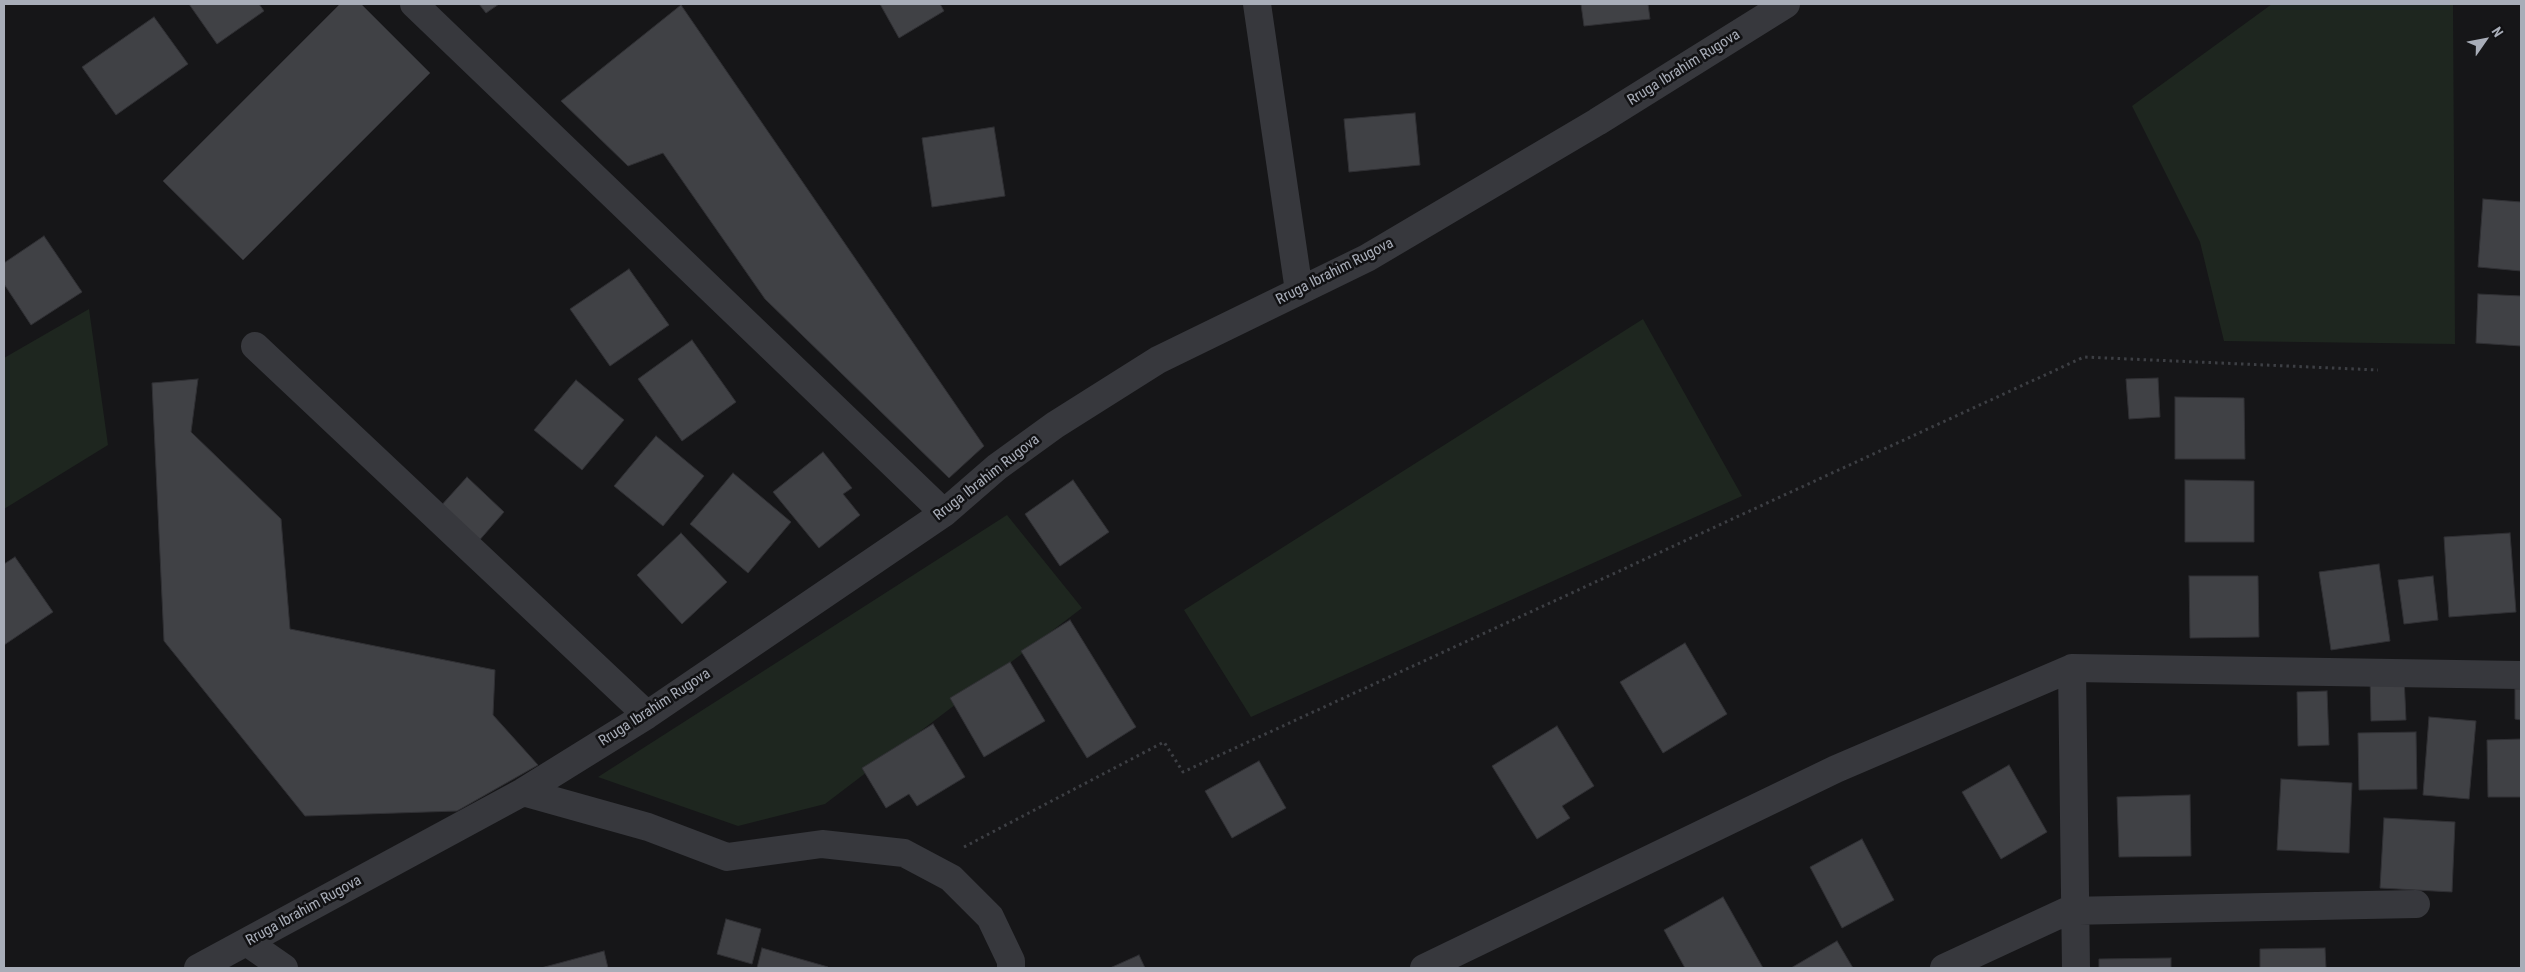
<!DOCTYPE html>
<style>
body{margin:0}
#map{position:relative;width:2525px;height:972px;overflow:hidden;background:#161618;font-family:"Roboto Condensed",sans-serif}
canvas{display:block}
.frame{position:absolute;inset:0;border:5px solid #a8adb8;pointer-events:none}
.north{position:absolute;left:2460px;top:15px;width:50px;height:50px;-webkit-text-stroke:4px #111113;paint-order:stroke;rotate:57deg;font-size:14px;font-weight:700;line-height:20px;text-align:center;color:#a8adb8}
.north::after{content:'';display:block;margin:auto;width:18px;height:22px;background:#a8adb8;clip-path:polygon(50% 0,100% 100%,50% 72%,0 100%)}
</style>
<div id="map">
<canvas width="2525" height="972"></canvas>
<div class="frame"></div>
<div class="north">N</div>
</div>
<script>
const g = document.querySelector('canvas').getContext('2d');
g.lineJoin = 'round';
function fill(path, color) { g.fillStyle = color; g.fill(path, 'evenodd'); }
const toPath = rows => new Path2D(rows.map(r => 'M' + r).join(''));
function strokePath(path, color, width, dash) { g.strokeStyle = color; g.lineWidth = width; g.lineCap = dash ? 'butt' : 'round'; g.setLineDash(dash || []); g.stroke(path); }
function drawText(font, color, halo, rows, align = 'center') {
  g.font = font + ' "Roboto Condensed",sans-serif'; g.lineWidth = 5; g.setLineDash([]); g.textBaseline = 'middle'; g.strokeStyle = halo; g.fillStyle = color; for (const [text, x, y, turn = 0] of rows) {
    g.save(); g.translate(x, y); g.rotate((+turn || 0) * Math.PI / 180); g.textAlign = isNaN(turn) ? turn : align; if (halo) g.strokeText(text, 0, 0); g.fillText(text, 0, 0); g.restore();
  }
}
fill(toPath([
 [2272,4,2453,4,2455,344,2224,341,2200,242,2132,106],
 [89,309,108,445,4,509,4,358],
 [1643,319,1742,496,1251,717,1184,610],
 [1007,515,1082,608,825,804,738,826,598,777]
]), '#1e261f');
const building = toPath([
 [189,4,259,4,264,11,217,44,189,4],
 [340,4,361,4,430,73,243,260,163,181,340,4],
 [479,4,499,4,486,13,479,4],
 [880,4,940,4,944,11,899,38,880,4],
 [1581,4,1648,4,1650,19,1584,26,1581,4],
 [681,5,984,446,949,478,765,299,663,153,628,166,561,101,681,5],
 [154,17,188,64,116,115,82,67,154,17],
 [1415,113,1420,165,1349,172,1344,119,1415,113],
 [994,127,1005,196,932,207,922,138,994,127],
 [2483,199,2521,202,2521,271,2478,267,2483,199],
 [44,236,82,292,31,325,4,284,4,263,44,236],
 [629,269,669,325,610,366,570,309,629,269],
 [2478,294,2521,296,2521,346,2476,343,2478,294],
 [692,340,736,402,682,441,638,379,692,340],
 [2158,378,2160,417,2129,419,2126,379,2158,378],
 [198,379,191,432,281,519,290,629,495,670,493,715,538,765,457,811,305,816,164,641,152,383,198,379],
 [576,380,624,420,582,470,534,430,576,380],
 [2175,397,2244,398,2245,459,2175,459,2175,397],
 [656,436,704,476,663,526,614,486,656,436],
 [823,452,852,488,843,494,860,515,819,548,773,492,823,452],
 [733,473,791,522,748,573,690,524,733,473],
 [467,477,504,512,477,543,439,508,467,477],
 [1073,480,1109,532,1060,566,1025,514,1073,480],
 [2185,480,2254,481,2254,542,2185,542,2185,480],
 [681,533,727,582,682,624,637,575,681,533],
 [2510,533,2516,612,2449,617,2444,537,2510,533],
 [15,557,53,612,4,645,4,564,15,557],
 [2379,564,2390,641,2331,650,2319,572,2379,564],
 [2189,576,2258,576,2259,637,2190,638,2189,576],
 [2433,576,2438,620,2404,624,2398,580,2433,576],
 [1070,620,1136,727,1087,758,1021,651,1070,620],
 [1685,643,1727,714,1663,753,1620,682,1685,643],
 [1010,662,1045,721,984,757,950,698,1010,662],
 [2370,676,2404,676,2406,720,2371,721,2370,676],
 [2515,689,2521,689,2521,720,2515,719,2515,689],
 [2327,691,2329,745,2298,746,2297,692,2327,691],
 [2429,717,2476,721,2469,799,2423,795,2429,717],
 [933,724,965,777,917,806,909,794,886,808,862,768,933,724],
 [1557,726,1594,786,1562,806,1570,818,1537,839,1492,766,1557,726],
 [2416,732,2417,789,2359,790,2358,733,2416,732],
 [2521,739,2521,797,2488,797,2487,740,2521,739],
 [1259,761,1286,808,1232,838,1205,791,1259,761],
 [2009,765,2047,832,2001,859,1962,792,2009,765],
 [2281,779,2352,783,2349,853,2277,850,2281,779],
 [2190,795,2191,856,2119,857,2117,797,2190,795],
 [2384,818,2455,822,2452,892,2380,888,2384,818],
 [1862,839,1894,900,1842,928,1810,867,1862,839],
 [1723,897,1763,968,1685,968,1664,930,1723,897],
 [726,919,761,929,752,964,717,954,726,919],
 [1837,941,1853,968,1791,968,1837,941],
 [762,948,828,967,827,968,757,968,762,948],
 [2325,948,2326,968,2260,968,2260,949,2325,948],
 [604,951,608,968,541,968,604,951],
 [1139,955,1145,968,1110,968,1139,955],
 [2171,958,2171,968,2099,968,2099,959,2171,958]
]);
fill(building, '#404145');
strokePath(building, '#303034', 1);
strokePath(toPath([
 [964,847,1164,742,1183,772,2084,357,2378,370]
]), '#3d3f44', 3, [2.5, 4]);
strokePath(toPath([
 [414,4,944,513],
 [1257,4,1299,291],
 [255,346,647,715],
 [2072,668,2076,968],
 [523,792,648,827,727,857,822,844,904,853,951,878,990,917,1011,961,1011,968],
 [248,943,284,968],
 [198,968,523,792,647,715,944,513,997,467,1055,425,1158,360,1367,258,1597,122,1786,4],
 [1424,968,1836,769,2072,668,2521,675],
 [1944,968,2067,911,2416,904]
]), '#37383d', 28);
drawText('15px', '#a8adb8', '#111113', [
 ["Rruga Ibrahim Rugova",1684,68,-32],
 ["Rruga Ibrahim Rugova",1335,272,-27],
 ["Rruga Ibrahim Rugova",987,478,-38],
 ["Rruga Ibrahim Rugova",655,708,-33],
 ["Rruga Ibrahim Rugova",304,911,-29]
]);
</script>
